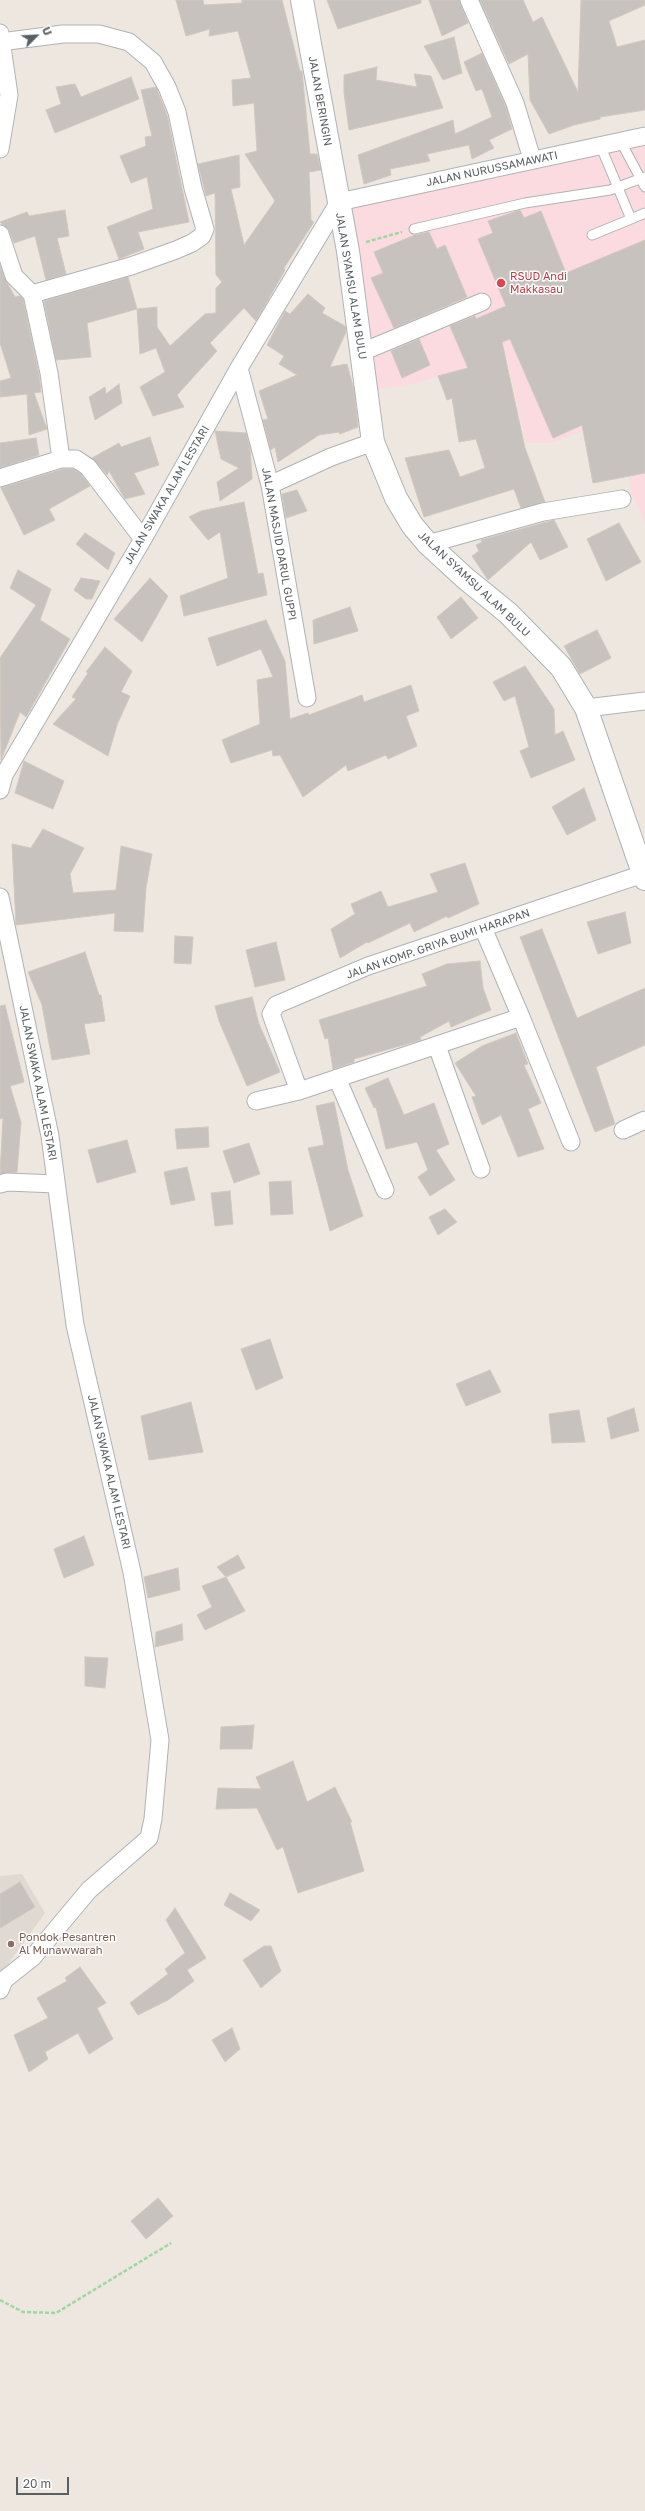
<!DOCTYPE html>
<style>
body{margin:0}
#map{position:relative;width:645px;height:2511px;overflow:hidden;background:#ede7e0;font-family:"Golos Text",sans-serif}
canvas{display:block}
.north{position:absolute;left:16px;top:16px;width:40px;height:40px;-webkit-text-stroke:3px #fff;paint-order:stroke;rotate:66deg;font-size:11px;font-weight:700;line-height:16px;text-align:center;color:#595f62}
.north::after{content:'';display:block;margin:auto;width:14px;height:18px;background:#595f62;clip-path:polygon(50% 0,100% 100%,50% 72%,0 100%)}
.scale{position:absolute;left:16px;top:2477px;width:53px;height:18px;box-sizing:border-box;border:2px solid #595f62;border-top:0;padding-left:5px;font-size:12px;line-height:14px;white-space:nowrap;color:#595f62;-webkit-text-stroke:3px #fff;paint-order:stroke}
</style>
<div id="map">
<canvas width="645" height="2511"></canvas>
<div class="north">U</div>
<div class="scale">20 m</div>
</div>
<script>
const g = document.querySelector('canvas').getContext('2d');
g.lineJoin = 'round';
function fill(path, color) { g.fillStyle = color; g.fill(path, 'evenodd'); }
const toPath = rows => new Path2D(rows.map(r => 'M' + r).join(''));
function strokePath(path, color, width, dash) { g.strokeStyle = color; g.lineWidth = width; g.lineCap = dash ? 'butt' : 'round'; g.setLineDash(dash || []); g.stroke(path); }
function drawText(font, color, halo, rows, align = 'center') {
  g.font = font + ' "Golos Text",sans-serif'; g.lineWidth = 3; g.setLineDash([]); g.textBaseline = 'middle'; g.strokeStyle = halo; g.fillStyle = color; for (const [text, x, y, turn = 0] of rows) {
    g.save(); g.translate(x, y); g.rotate((+turn || 0) * Math.PI / 180); g.textAlign = isNaN(turn) ? turn : align; if (halo) g.strokeText(text, 0, 0); g.fillText(text, 0, 0); g.restore();
  }
}
fill(toPath([
 [22,1874,45,1913,0,1975,0,1876]
]), '#dfd9d1');
fill(toPath([
 [645,144,645,523,632,495,627,468,608,422,551,443,526,443,507,357,405,386,370,390,348,210,532,167]
]), '#fbdbdf');
const building = toPath([
 [176,0,203,0,204,5,242,3,242,0,282,0,300,71,302,71,310,154,317,154,321,170,309,172,311,220,314,222,284,268,285,270,256,321,244,308,210,343,217,351,177,395,184,407,153,416,140,387,165,372,156,348,140,354,137,309,87,323,91,357,56,360,44,301,128,277,137,309,157,307,157,327,170,346,205,314,216,313,216,288,222,282,216,275,215,193,206,196,198,164,239,155,240,187,231,189,244,245,275,201,245,154,257,151,254,103,233,106,232,80,251,78,238,31,209,36,210,29,186,36,176,0],
 [327,0,421,0,421,3,338,29,327,0],
 [429,0,459,0,468,23,442,36,429,0],
 [480,0,523,0,533,22,542,17,578,92,581,0,645,0,645,5,609,21,617,47,645,40,645,110,600,117,600,119,574,125,549,134,530,100,528,54,509,64,480,0],
 [454,37,462,73,443,80,424,46,454,37],
 [482,53,506,107,512,129,489,140,494,148,472,159,469,145,427,154,430,161,390,169,391,175,364,184,358,155,453,120,455,134,492,117,482,89,476,91,464,62,482,53],
 [377,67,376,80,417,87,414,74,431,76,443,108,349,130,344,93,344,75,377,67],
 [131,77,139,99,55,133,46,110,61,104,56,87,75,84,81,97,131,77],
 [156,87,167,115,189,222,138,232,144,249,119,259,107,227,153,209,147,177,131,183,120,156,146,146,145,137,152,136,141,90,156,87],
 [65,210,69,236,57,238,66,274,46,280,35,236,14,243,9,230,0,222,27,212,29,216,65,210],
 [520,210,524,218,541,211,566,273,645,240,645,473,593,483,582,425,553,438,510,339,502,342,525,448,545,502,521,508,514,489,424,517,405,458,449,450,460,477,485,468,476,439,459,442,452,398,447,400,438,376,468,368,450,326,475,316,476,319,506,306,478,239,493,233,488,221,520,210],
 [429,232,437,249,445,245,467,297,394,328,371,278,383,273,374,252,415,235,429,232],
 [0,266,5,279,15,297,20,296,23,299,39,375,41,392,34,393,47,429,29,435,27,394,0,397,0,381,11,378,0,343,0,266],
 [308,294,325,308,322,313,345,326,346,332,330,367,347,364,354,390,358,427,340,434,339,432,319,435,278,462,275,447,271,450,263,420,268,419,259,391,297,375,279,364,284,356,267,345,285,311,290,314,308,294],
 [419,339,430,365,402,378,391,351,419,339],
 [119,384,122,403,95,420,89,397,105,387,106,394,119,384],
 [215,431,246,433,250,449,252,475,252,479,220,501,217,482,239,468,221,459,215,431],
 [150,437,159,465,134,473,145,494,125,499,109,471,107,475,92,458,119,443,121,447,150,437],
 [36,438,39,455,0,468,0,443,36,438],
 [63,469,73,469,81,474,90,486,49,509,55,520,24,535,1,488,63,469],
 [297,490,307,511,286,518,282,494,297,490],
 [244,502,258,574,263,573,267,595,184,616,180,596,228,578,220,532,208,540,189,517,201,511,244,502],
 [554,520,568,547,540,560,531,542,488,580,472,556,479,551,476,545,482,542,481,540,554,520],
 [619,523,641,562,606,581,587,539,619,523],
 [85,533,115,553,108,570,76,544,85,533],
 [18,570,51,589,40,620,70,639,26,717,20,712,1,760,0,658,36,605,10,588,18,570],
 [81,578,100,581,92,599,86,599,74,590,81,578],
 [150,578,168,596,142,642,114,619,150,578],
 [461,597,478,618,451,639,437,617,461,597],
 [350,607,358,631,314,644,313,620,350,607],
 [266,620,285,661,290,719,308,713,309,715,362,695,364,702,411,685,419,711,406,716,417,746,388,759,386,755,348,771,346,765,303,797,280,755,273,756,272,750,231,763,222,740,260,724,257,680,273,677,261,649,217,666,208,638,266,620],
 [597,630,611,658,580,674,564,646,597,630],
 [105,647,132,671,121,692,130,696,117,725,108,756,53,724,76,699,72,697,88,673,86,672,105,647],
 [525,666,554,709,555,735,563,731,575,760,531,778,520,751,529,747,515,696,504,701,493,682,525,666],
 [24,761,64,781,53,809,15,793,24,761],
 [584,788,596,820,567,835,552,807,584,788],
 [43,829,84,848,70,874,73,893,116,890,121,846,152,854,146,888,143,932,114,931,115,913,16,925,12,844,31,848,43,829],
 [465,863,479,904,448,918,447,916,414,932,410,923,368,943,367,942,340,958,331,929,355,914,351,904,381,891,388,907,438,892,430,874,465,863],
 [625,912,631,943,598,954,587,922,625,912],
 [542,929,577,1018,645,988,645,1045,596,1067,615,1124,595,1132,520,937,542,929],
 [175,936,193,937,191,964,174,963,175,936],
 [276,942,285,980,255,987,246,950,276,942],
 [85,952,99,995,101,995,105,1021,84,1024,90,1054,52,1060,42,1005,28,972,85,952],
 [480,961,483,988,491,1010,451,1027,449,1021,420,1037,421,1040,354,1059,354,1062,333,1069,328,1038,325,1039,319,1020,427,986,422,974,447,964,480,961],
 [252,997,259,1024,280,1072,247,1086,219,1021,215,1006,252,997],
 [5,1005,24,1082,10,1086,21,1122,17,1172,0,1174,3,1118,0,1119,0,1006,5,1005],
 [516,1033,528,1064,524,1065,541,1103,528,1109,544,1149,518,1157,501,1115,482,1125,472,1097,476,1096,455,1063,482,1046,516,1033],
 [388,1078,404,1115,434,1103,449,1144,436,1150,455,1180,430,1196,418,1177,428,1170,417,1142,386,1149,376,1107,374,1108,365,1088,388,1078],
 [334,1102,348,1170,363,1216,330,1231,308,1148,324,1145,316,1106,334,1102],
 [208,1127,209,1147,177,1149,175,1129,208,1127],
 [127,1140,136,1172,97,1183,88,1150,127,1140],
 [249,1143,260,1174,234,1183,223,1151,249,1143],
 [187,1167,195,1200,171,1205,164,1172,187,1167],
 [291,1181,293,1214,271,1215,269,1182,291,1181],
 [230,1191,233,1224,215,1226,211,1193,230,1191],
 [445,1209,457,1222,438,1235,429,1217,445,1209],
 [270,1339,283,1378,256,1390,241,1349,270,1339],
 [490,1370,501,1392,466,1406,456,1384,490,1370],
 [191,1402,203,1452,149,1460,141,1416,191,1402],
 [634,1408,639,1431,611,1439,607,1418,634,1408],
 [579,1410,585,1442,552,1443,549,1414,579,1410],
 [84,1536,94,1565,64,1578,54,1549,84,1536],
 [238,1555,245,1568,226,1577,217,1567,238,1555],
 [178,1568,180,1590,148,1598,144,1577,178,1568],
 [226,1577,245,1611,205,1630,197,1615,212,1607,202,1586,226,1577],
 [182,1624,183,1640,155,1647,156,1632,182,1624],
 [85,1657,108,1658,105,1688,85,1686,85,1657],
 [254,1725,252,1749,220,1749,221,1727,254,1725],
 [293,1761,307,1802,335,1787,352,1822,350,1822,364,1871,298,1893,283,1847,277,1850,257,1808,216,1809,218,1788,261,1789,256,1777,293,1761],
 [20,1882,35,1907,0,1928,0,1894,20,1882],
 [230,1893,260,1910,251,1921,224,1905,230,1893],
 [175,1908,206,1958,187,1970,194,1981,168,2000,138,2015,130,2003,168,1974,165,1969,185,1953,166,1920,175,1908],
 [264,1946,271,1946,281,1971,261,1988,243,1960,264,1946],
 [80,1967,106,2003,97,2008,113,2039,89,2054,78,2033,45,2052,48,2059,29,2072,14,2035,48,2018,37,1998,67,1981,65,1978,80,1967],
 [232,2028,240,2049,225,2062,212,2040,232,2028],
 [158,2198,173,2216,146,2239,131,2221,158,2198]
]);
fill(building, '#c7c2be');
strokePath(building, '#d1c8bf', 1);
const lane = toPath([
 [621,142,645,187],
 [631,219,645,213],
 [414,229,525,203,610,190,645,177],
 [592,235,631,219,601,147]
]);
const street = toPath([
 [469,0,515,103,532,159],
 [0,33,9,95,0,149],
 [0,42,63,34,99,34,129,42,153,62,167,87,177,112,193,188,205,229,202,236,192,243,176,250,131,266,32,294],
 [0,234,14,276,32,294,49,373,61,459],
 [362,352,482,302],
 [239,368,270,485,307,698],
 [0,478,61,459,76,459,88,467,143,539],
 [270,485,331,457,373,442],
 [428,544,543,512,622,499],
 [586,708,645,701],
 [0,790,4,775,143,539,239,368,339,202,645,136],
 [0,897,50,1136,75,1325,132,1572,160,1740,153,1819,149,1838,89,1890,33,1957,4,1980,0,1990],
 [521,1017,571,1142],
 [437,1046,481,1169],
 [337,1078,385,1190],
 [299,1091,271,1014,276,1005,368,966,643,874],
 [256,1101,299,1091,521,1017,483,928],
 [623,1130,645,1120],
 [0,1184,7,1182,56,1184]
]);
const secondary = toPath([
 [302,0,348,251,373,442,396,498,412,525,428,544,465,578,508,613,561,667,586,708,645,879]
]);
strokePath(lane, '#aeb3b7', 11);
strokePath(street, '#aeb3b7', 19);
strokePath(secondary, '#adb3b7', 24);
strokePath(toPath([
 [366,242,402,232],
 [0,2300,23,2312,56,2313,171,2243]
]), '#9fd7a2', 2.5, [4, 2]);
strokePath(lane, '#fff', 9);
strokePath(street, '#fff', 17);
strokePath(secondary, '#fff', 22);
for (const [x, y, r, color] of [
 [501,283,5,"#e0444e"],
 [11,1944,4,"#8d6e63"]
]) { const dot = new Path2D(); dot.arc(x, y, r, 0, 2 * Math.PI); g.fillStyle = color; g.fill(dot); strokePath(dot, '#fff', 1.5); }
drawText('11px', '#595f62', '#fff', [
 ["JALAN BERINGIN",320,101,80],
 ["JALAN NURUSSAMAWATI",492,169,-12],
 ["JALAN SYAMSU ALAM BULU",351,286,81],
 ["JALAN SWAKA ALAM LESTARI",167,495,-60],
 ["JALAN MASJID DARUL GUPPI",279,544,80],
 ["JALAN SYAMSU ALAM BULU",474,584,43],
 ["JALAN KOMP. GRIYA BUMI HARAPAN",438,944,-19],
 ["JALAN SWAKA ALAM LESTARI",38,1083,79],
 ["JALAN SWAKA ALAM LESTARI",109,1472,77]
]);
drawText('11px', '#be3a42', '#fff', [
 ["RSUD Andi",510,277],
 ["Makkasau",510,290]
], 'left');
drawText('11px', '#785e54', '#fff', [
 ["Pondok Pesantren",19,1938],
 ["Al Munawwarah",19,1951]
], 'left');
</script>
